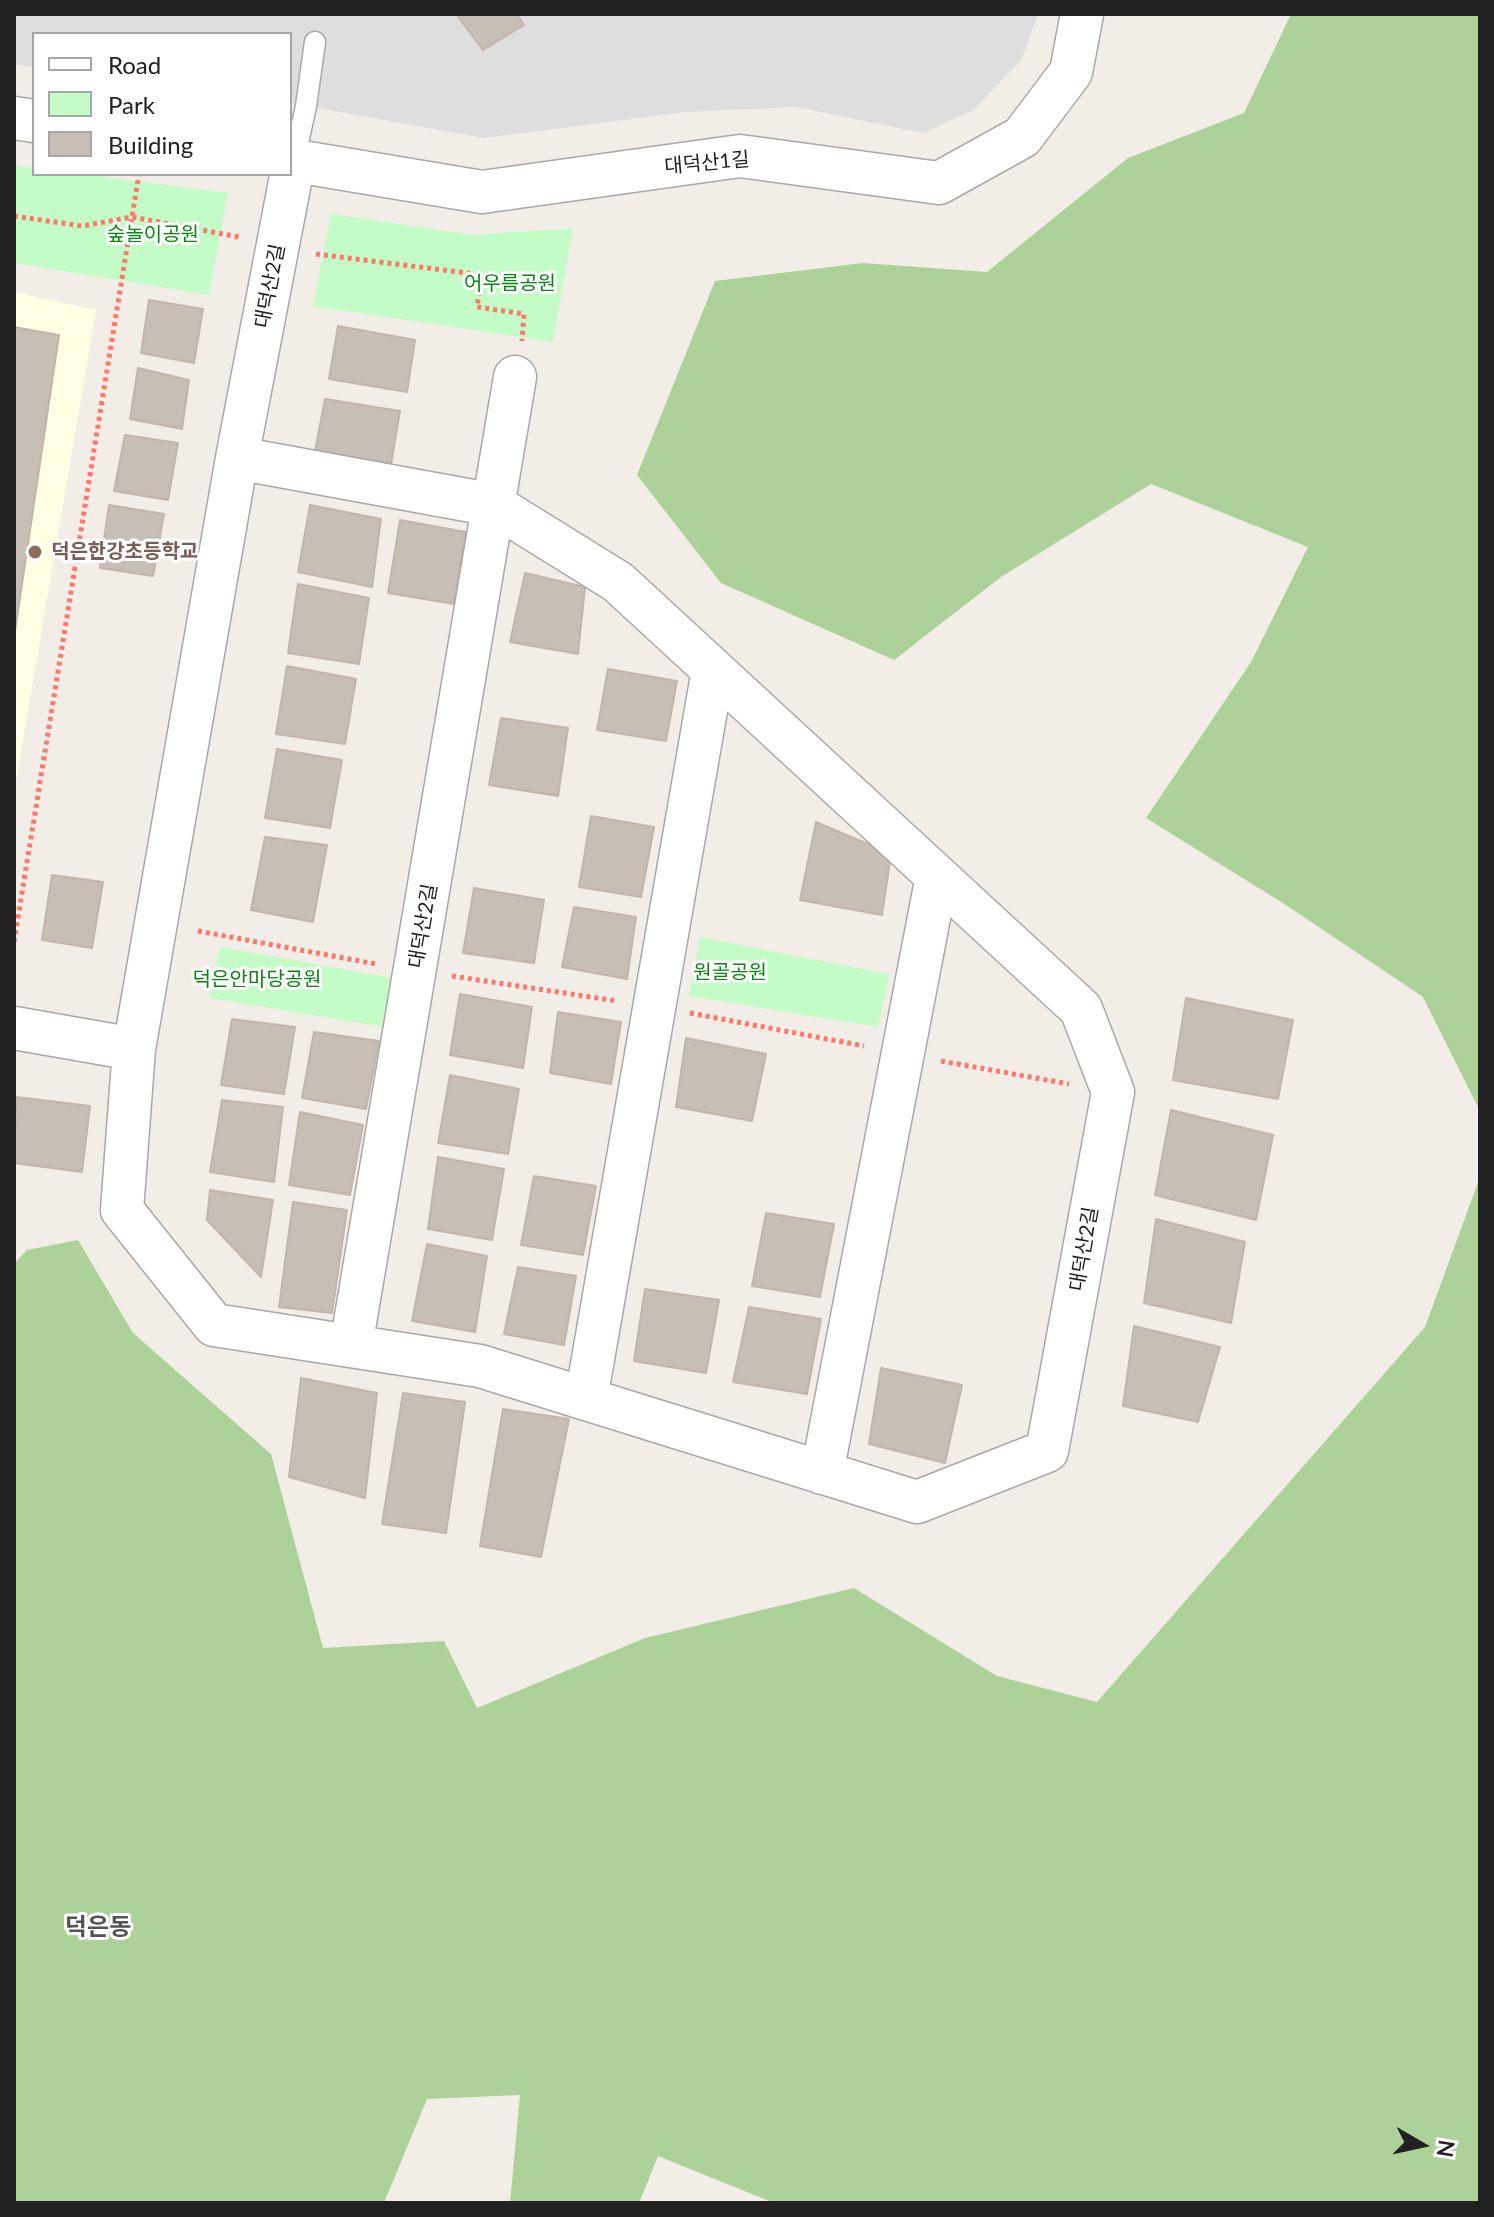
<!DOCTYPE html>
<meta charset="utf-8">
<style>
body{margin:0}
#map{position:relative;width:1494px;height:2217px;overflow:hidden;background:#f2eee7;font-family:Lato,sans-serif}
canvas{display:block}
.frame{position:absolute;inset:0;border:16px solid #212121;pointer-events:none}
.legend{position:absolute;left:32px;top:32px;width:260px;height:144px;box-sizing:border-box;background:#fff;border:2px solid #a6a6a6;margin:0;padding:10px 14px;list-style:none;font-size:24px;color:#212121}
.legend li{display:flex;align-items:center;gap:16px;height:40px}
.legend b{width:40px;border:2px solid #a6a6a6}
.north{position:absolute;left:1382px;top:2105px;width:80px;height:80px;-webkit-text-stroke:6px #fff;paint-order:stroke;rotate:99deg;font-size:22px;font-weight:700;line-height:32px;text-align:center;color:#212121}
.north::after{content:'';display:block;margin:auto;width:28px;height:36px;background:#212121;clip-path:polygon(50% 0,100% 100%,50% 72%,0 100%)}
</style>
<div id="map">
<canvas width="1494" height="2217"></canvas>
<div class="frame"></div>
<ul class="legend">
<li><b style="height:10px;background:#fff"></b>Road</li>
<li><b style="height:22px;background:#c4fcc7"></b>Park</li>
<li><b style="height:22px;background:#c7beb6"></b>Building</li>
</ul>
<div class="north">N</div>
</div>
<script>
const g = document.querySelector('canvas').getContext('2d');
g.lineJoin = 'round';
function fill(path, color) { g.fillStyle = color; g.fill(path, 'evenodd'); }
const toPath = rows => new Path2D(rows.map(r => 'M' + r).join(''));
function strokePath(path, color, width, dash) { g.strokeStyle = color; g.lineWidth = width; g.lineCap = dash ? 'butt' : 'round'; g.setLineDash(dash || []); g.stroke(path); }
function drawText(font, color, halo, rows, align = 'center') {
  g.font = font + ' Lato,"Noto Sans KR",sans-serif'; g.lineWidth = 6; g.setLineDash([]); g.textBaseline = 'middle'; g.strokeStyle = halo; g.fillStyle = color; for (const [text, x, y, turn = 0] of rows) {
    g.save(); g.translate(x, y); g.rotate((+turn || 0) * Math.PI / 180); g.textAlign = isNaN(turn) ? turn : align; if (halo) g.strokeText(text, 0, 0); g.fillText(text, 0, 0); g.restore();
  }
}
fill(toPath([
 [14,14,1038,14,1022,59,973,110,923,133,796,107,686,112,484,138,290,103,290,34,34,34,34,67,14,64]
]), '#dfdede');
fill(toPath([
 [14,292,96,310,14,794]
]), '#fffee3');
fill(toPath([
 [1291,14,1480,14,1480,1111,1423,997,1286,905,1146,818,1251,662,1308,547,1151,484,1001,577,894,660,721,583,637,475,715,281,863,263,987,272,1128,158,1244,113],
 [1480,1177,1480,2203,774,2203,658,2156,639,2203,510,2203,520,2095,427,2099,384,2203,14,2203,14,1264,27,1250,78,1240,133,1333,271,1454,323,1648,444,1641,477,1708,645,1638,854,1588,997,1676,1097,1702,1425,1327]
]), '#acd29a');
fill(toPath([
 [14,165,34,168,34,174,84,174,228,193,209,295,14,263],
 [331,214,473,235,573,228,553,342,313,306],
 [700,937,890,974,878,1027,689,996],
 [220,947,393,978,384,1027,209,998]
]), '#c4fcc7');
const building = toPath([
 [456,14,517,14,524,25,483,50,456,14],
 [149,300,203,309,194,363,141,353,149,300],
 [338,326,415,340,407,392,329,379,338,326],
 [14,327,59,335,14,638,14,327],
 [138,368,189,380,182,429,130,419,138,368],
 [325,399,400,411,391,464,315,451,325,399],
 [125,435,178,443,168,500,114,491,125,435],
 [109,505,164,514,153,576,100,568,109,505],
 [310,505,381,519,372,587,298,572,310,505],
 [400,520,466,532,454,604,388,593,400,520],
 [525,573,585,587,578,654,510,642,525,573],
 [298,584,369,598,359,664,288,653,298,584],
 [287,666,356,679,345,744,276,734,287,666],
 [608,669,677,681,666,741,597,730,608,669],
 [501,718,568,728,558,796,489,785,501,718],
 [277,749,342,760,330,828,265,818,277,749],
 [591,816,654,827,641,897,579,887,591,816],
 [816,822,891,854,882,915,800,900,816,822],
 [265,837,327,845,313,922,251,910,265,837],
 [52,875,103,882,92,948,42,940,52,875],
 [474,888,544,900,534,963,463,953,474,888],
 [574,907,636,917,627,979,562,967,574,907],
 [460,994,532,1007,523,1068,450,1055,460,994],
 [1186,998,1293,1020,1278,1099,1173,1080,1186,998],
 [558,1012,621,1022,611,1084,550,1073,558,1012],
 [232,1019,295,1027,284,1094,221,1085,232,1019],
 [314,1032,379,1041,366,1109,302,1098,314,1032],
 [686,1038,766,1054,752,1121,676,1107,686,1038],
 [450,1075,519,1089,508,1154,438,1143,450,1075],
 [16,1097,90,1106,82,1172,14,1163,16,1097],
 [222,1100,283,1107,274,1182,210,1172,222,1100],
 [1171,1110,1273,1135,1256,1220,1155,1195,1171,1110],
 [300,1112,363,1125,350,1195,289,1185,300,1112],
 [438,1157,504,1169,492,1240,428,1229,438,1157],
 [534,1176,596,1186,583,1255,521,1245,534,1176],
 [210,1190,273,1200,261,1277,207,1220,210,1190],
 [293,1202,347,1210,332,1313,279,1307,293,1202],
 [766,1213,834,1224,820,1297,752,1286,766,1213],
 [1156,1219,1245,1242,1231,1323,1144,1303,1156,1219],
 [427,1244,487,1256,475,1332,412,1321,427,1244],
 [518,1267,576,1276,564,1345,504,1334,518,1267],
 [645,1289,719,1300,706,1373,634,1361,645,1289],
 [749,1307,821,1319,807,1394,733,1382,749,1307],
 [1134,1326,1220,1347,1198,1422,1123,1406,1134,1326],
 [881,1368,962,1385,945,1463,869,1444,881,1368],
 [301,1378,377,1393,365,1498,289,1477,301,1378],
 [403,1393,465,1402,446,1533,382,1524,403,1393],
 [503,1409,569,1419,541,1557,480,1546,503,1409]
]);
fill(building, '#c7beb6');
strokePath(building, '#c4b4a9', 2);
const service = toPath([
 [294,161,306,106,315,42]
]);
const minor = toPath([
 [14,118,34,121],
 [290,160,482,192,740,156,939,183,1022,137,1071,72,1082,14],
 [237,458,494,505,618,582,1081,1009,1113,1092,1047,1451,917,1502,480,1366,214,1325,122,1210,134,1049,237,458,294,161],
 [14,1028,134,1049],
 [351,1346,515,377],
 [586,1399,713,670],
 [822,1473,937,876]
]);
strokePath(service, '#a8a8a8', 23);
strokePath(minor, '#a8a8a8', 45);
strokePath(toPath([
 [14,216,82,226,132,217,239,237],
 [316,254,482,275,477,307,524,314,522,341],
 [198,931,376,964],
 [14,942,139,174],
 [452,976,617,1001],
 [690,1013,864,1046],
 [941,1061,1069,1084]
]), '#ff776b', 5, [4, 4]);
strokePath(service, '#fff', 20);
strokePath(minor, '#fff', 42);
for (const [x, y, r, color] of [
 [35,552,8,"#8d6e63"]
]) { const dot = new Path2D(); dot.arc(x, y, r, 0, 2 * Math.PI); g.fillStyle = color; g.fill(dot); strokePath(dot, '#fff', 3); }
drawText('20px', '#212121', '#fff', [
 ["대덕산1길",707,163,-5],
 ["대덕산2길",270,286,-79],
 ["대덕산2길",423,926,-80],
 ["대덕산2길",1084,1249,-80]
]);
drawText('20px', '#07870f', '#fff', [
 ["숲놀이공원",153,235],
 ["어우름공원",510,284],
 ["원골공원",730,973],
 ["덕은안마당공원",257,980]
]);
drawText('bold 20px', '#785e54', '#fff', [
 ["덕은한강초등학교",51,552]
], 'left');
drawText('bold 24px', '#545454', '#fff', [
 ["덕은동",98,1927]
]);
</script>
